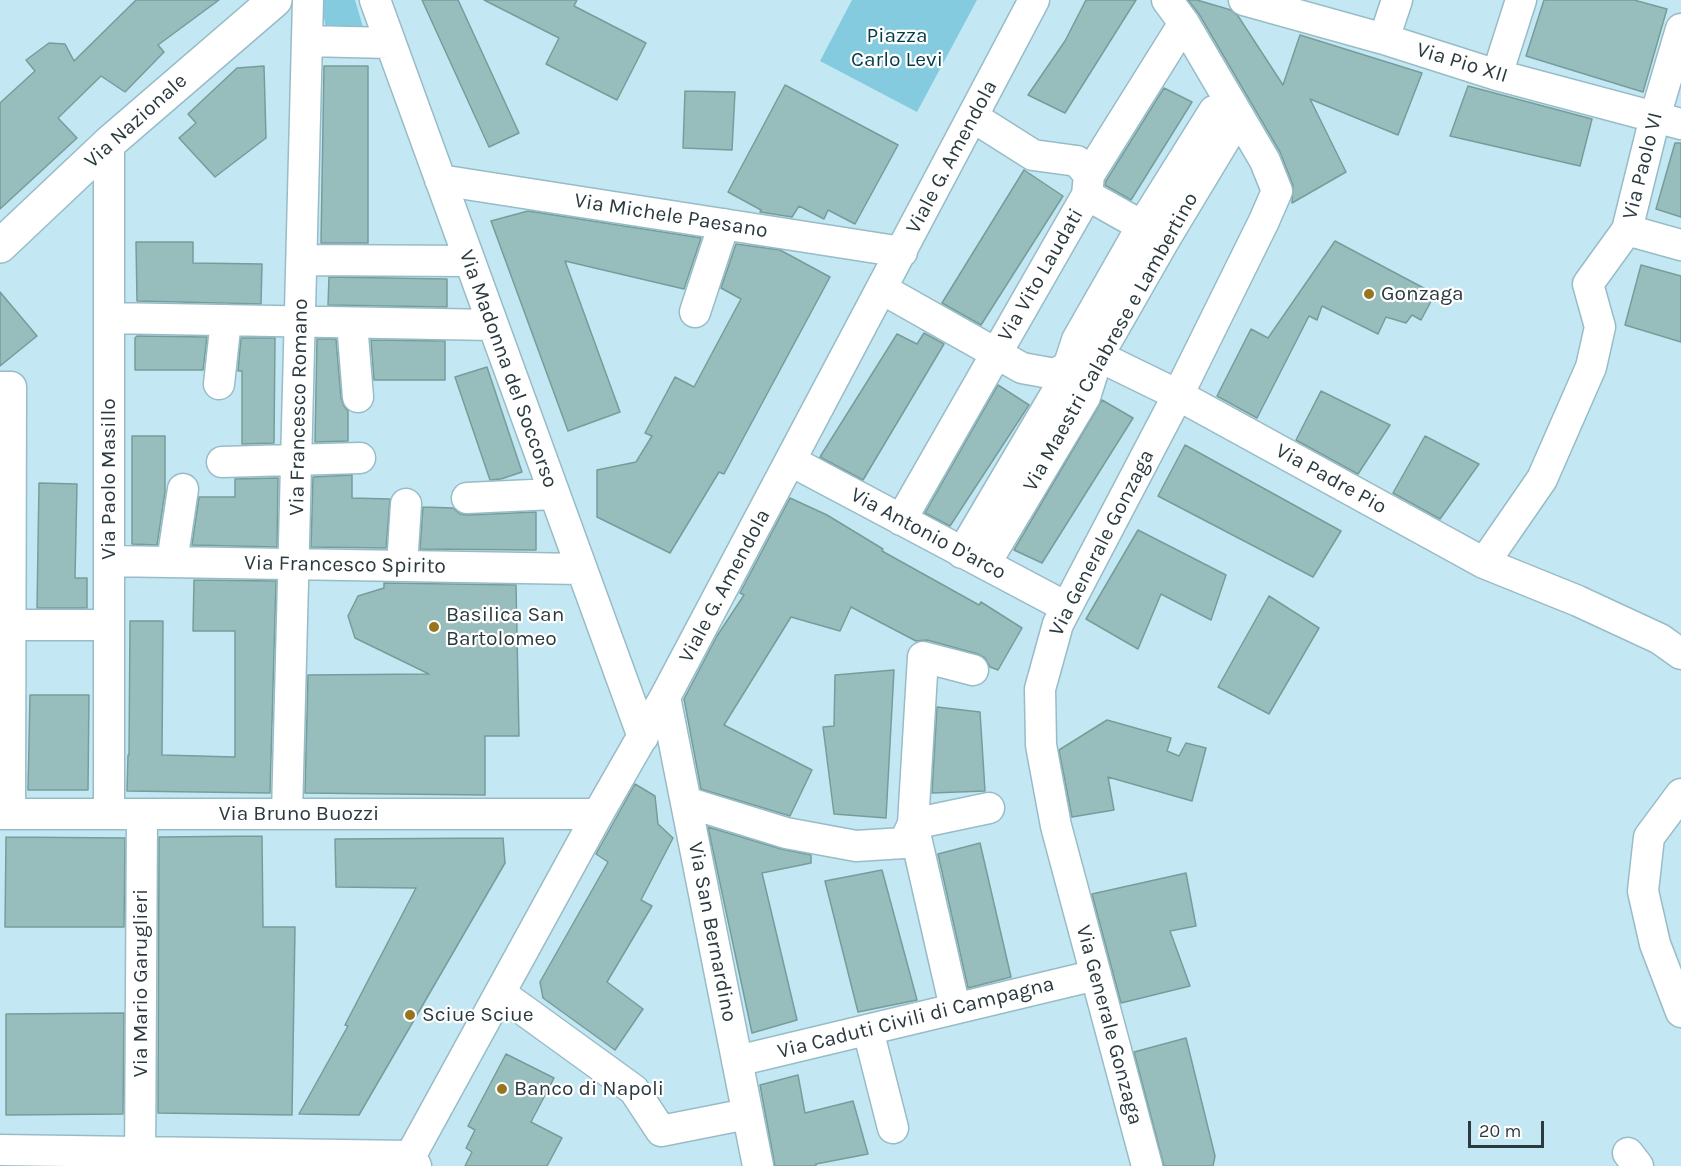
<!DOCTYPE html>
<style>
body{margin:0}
#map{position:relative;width:1681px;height:1166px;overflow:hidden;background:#c3e8f3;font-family:Karla,sans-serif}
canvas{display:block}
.scale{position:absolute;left:1468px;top:1121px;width:76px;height:27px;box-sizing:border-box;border:3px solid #2b3a3f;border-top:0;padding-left:8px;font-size:18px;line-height:21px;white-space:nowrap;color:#2b3a3f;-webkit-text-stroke:4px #fff;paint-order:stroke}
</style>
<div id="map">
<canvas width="1681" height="1166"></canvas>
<div class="scale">20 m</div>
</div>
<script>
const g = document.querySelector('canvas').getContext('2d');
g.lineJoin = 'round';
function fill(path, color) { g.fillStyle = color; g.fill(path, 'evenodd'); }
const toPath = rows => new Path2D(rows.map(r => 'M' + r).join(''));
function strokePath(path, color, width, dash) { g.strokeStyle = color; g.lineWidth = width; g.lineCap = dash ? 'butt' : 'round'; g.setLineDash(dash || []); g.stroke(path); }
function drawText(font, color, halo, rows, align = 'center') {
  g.font = font + ' Karla,sans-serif'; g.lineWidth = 4.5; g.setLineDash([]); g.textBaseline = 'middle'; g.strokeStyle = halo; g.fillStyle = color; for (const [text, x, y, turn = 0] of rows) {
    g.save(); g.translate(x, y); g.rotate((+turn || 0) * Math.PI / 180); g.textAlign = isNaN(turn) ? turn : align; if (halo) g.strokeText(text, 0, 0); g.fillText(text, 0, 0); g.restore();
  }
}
fill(toPath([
 [321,0,355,0,363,27,326,29],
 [852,0,977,0,917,112,820,61]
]), '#85cbdf');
const building = toPath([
 [136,0,219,0,158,45,164,52,125,92,101,76,58,118,77,138,0,209,0,103,35,71,26,60,49,43,65,44,74,61,136,0],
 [422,0,458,0,519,133,489,147,422,0],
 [484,0,577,0,574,6,646,43,617,100,546,64,559,38,484,0],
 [1086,0,1136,0,1065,113,1028,95,1065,41,1086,0],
 [1188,0,1197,0,1231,10,1238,16,1283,85,1300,35,1422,73,1398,135,1310,99,1346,172,1292,203,1293,185,1280,152,1199,14,1188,0],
 [1544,0,1634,0,1667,9,1643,92,1526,56,1544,0],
 [264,66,266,138,215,177,179,138,196,123,188,114,237,68,264,66],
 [324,66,368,66,368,243,321,243,324,66],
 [785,85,898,145,855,224,828,210,824,219,799,206,792,217,760,212,761,210,728,192,785,85],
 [1468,86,1592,119,1580,166,1450,136,1468,86],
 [1164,88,1192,102,1131,200,1105,185,1106,181,1164,88],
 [685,91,735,92,732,150,683,148,685,91],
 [1675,143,1681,143,1681,217,1656,209,1675,143],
 [1024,170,1063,196,981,325,942,303,1024,170],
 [528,211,701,238,684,289,565,261,620,412,568,431,491,221,528,211],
 [1335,241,1435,294,1421,320,1412,315,1406,323,1386,317,1378,334,1322,306,1317,320,1309,316,1257,418,1217,396,1251,329,1268,338,1335,241],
 [136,242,193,242,193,263,262,264,261,304,137,301,136,242],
 [736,244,780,250,830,277,724,474,719,472,670,553,597,517,597,470,636,462,652,436,645,433,675,377,694,387,741,299,721,288,736,244],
 [1641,265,1681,276,1681,342,1625,325,1641,265],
 [329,277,447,279,447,307,328,305,329,277],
 [0,292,37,336,0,366,0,292],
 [924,333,944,344,863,480,820,457,897,334,917,344,924,333],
 [137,336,207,337,203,370,135,370,135,338,137,336],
 [241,338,275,338,274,443,242,444,242,371,238,371,241,338],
 [317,339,336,339,341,398,344,406,348,411,348,441,315,442,317,339],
 [371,340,445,341,445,380,374,380,371,340],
 [487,367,522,472,501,479,490,480,455,377,487,367],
 [998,385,1029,405,950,526,925,513,998,385],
 [1321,391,1390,425,1358,474,1296,440,1321,391],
 [1102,400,1133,418,1042,563,1014,550,1102,400],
 [132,436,165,436,165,492,157,545,132,544,132,436],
 [1425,436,1479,464,1440,519,1393,493,1425,436],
 [1185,445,1341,531,1313,577,1158,496,1185,445],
 [352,475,352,498,390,499,386,548,311,547,313,477,352,475],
 [278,478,277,547,192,545,199,497,235,497,235,479,278,478],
 [39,483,77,484,75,578,87,578,87,608,37,608,39,483],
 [790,498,827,515,883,549,882,551,979,605,981,602,1022,628,998,670,990,667,985,658,978,654,927,640,916,641,851,607,840,631,791,617,724,725,812,770,790,816,701,789,684,699,717,636,744,595,740,593,790,498],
 [423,507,453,508,460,514,468,515,536,512,536,550,420,549,423,507],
 [1138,530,1226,575,1211,620,1161,594,1138,649,1086,619,1138,530],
 [194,580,276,581,270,793,127,791,128,755,129,755,130,621,163,621,162,755,235,757,235,631,193,631,194,580],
 [384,583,516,585,519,736,485,736,485,795,305,793,308,675,429,674,355,638,348,616,358,596,384,588,384,583],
 [1269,596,1319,628,1269,714,1218,687,1269,596],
 [894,670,886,818,834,814,823,727,834,726,835,675,894,670],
 [30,695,89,695,88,790,28,790,30,695],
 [937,707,980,712,985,791,932,793,937,707],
 [1107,720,1171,738,1167,751,1179,756,1186,743,1206,748,1192,801,1108,777,1114,810,1072,817,1059,750,1107,720],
 [635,784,655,796,658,824,673,838,641,900,652,906,607,982,643,1009,615,1050,543,998,540,982,608,862,596,854,635,784],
 [708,827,781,849,811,855,811,863,762,873,797,1020,752,1033,708,827],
 [262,836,263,927,295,927,292,1115,158,1113,159,837,262,836],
 [6,837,125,838,124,927,5,927,6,837],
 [503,838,505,863,359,1115,299,1114,348,1026,345,1025,416,888,336,887,335,839,503,838],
 [980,843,1011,977,968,988,938,854,980,843],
 [882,870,917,1000,858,1012,825,881,882,870],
 [1186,873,1196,926,1170,931,1190,986,1121,1003,1092,894,1186,873],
 [124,1013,123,1114,6,1115,6,1014,124,1013],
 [1186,1038,1215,1156,1213,1166,1164,1166,1134,1052,1186,1038],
 [506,1054,554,1078,531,1122,562,1138,547,1166,465,1166,472,1152,466,1148,475,1130,468,1126,506,1054],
 [798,1075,805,1113,853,1101,868,1154,816,1164,816,1166,775,1166,760,1085,798,1075]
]);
fill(building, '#97bebc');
strokePath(building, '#779d9b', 1.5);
const minor = toPath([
 [375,0,643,737],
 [1244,0,1384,39,1497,75,1681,124],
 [1384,39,1397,0],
 [307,41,390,43],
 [1497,75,1521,0],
 [973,117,1033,155,1077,161,1089,175],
 [440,180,902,252],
 [1087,195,1160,236],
 [1627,230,1681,245],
 [302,260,469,261],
 [882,289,1022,368,1055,374,1081,359,1098,356,1178,395,1484,563,1578,601,1660,639,1681,654],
 [695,312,724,224],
 [109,318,493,325],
 [352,323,358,397],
 [219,384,226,320],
 [0,387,11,387,10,814],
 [791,461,1066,607],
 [222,462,360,458],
 [467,498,554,494],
 [901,520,1087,195,1089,175,1184,23],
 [962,553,1064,380,1077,340,1142,226,1214,111,1233,107,1230,131,1165,239,1098,356,1085,397,985,564],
 [109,561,581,569],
 [172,562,183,489],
 [1484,563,1542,479,1591,367,1600,327,1588,284,1627,230,1655,117,1681,29],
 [402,566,406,504],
 [11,625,109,625],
 [665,697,758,1166],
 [1681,794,1649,837,1643,891,1655,944,1681,1012],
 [686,802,786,833,856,846,904,843,913,824,989,808],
 [0,814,598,814],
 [109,814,109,143],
 [287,814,308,0],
 [500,993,634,1090,661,1131,747,1114],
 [955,1008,913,824,923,657,973,670],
 [868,1030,893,1128],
 [737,1061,1096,975],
 [0,1150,410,1156,416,1166],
 [1628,1153,1638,1166],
 [140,1166,142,814],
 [405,1166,598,814,665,697,1034,0],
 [1147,1166,1056,826,1041,745,1040,689,1058,624,1178,395,1264,221,1277,191,1265,161,1184,23,1167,0]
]);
const major = toPath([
 [0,246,109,143,275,0]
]);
strokePath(minor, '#98bcc7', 33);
strokePath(major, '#98bcc7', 36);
strokePath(minor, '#fff', 30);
strokePath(major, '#fff', 33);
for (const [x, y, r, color] of [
 [1369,294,6,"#97751e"],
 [434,627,6,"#97751e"],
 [410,1015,6,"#97751e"],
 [502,1089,6,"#97751e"]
]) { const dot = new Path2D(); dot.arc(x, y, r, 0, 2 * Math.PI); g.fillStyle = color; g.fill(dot); strokePath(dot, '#fff', 2); }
drawText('21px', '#043c4a', '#fff', [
 ["Piazza",897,36],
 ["Carlo Levi",897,60]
]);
drawText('21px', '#2b3a3f', '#fff', [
 ["Via Pio XII",1462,63,17],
 ["Via Nazionale",136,121,-42],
 ["Viale G. Amendola",952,157,-62],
 ["Via Paolo VI",1643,166,-76],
 ["Via Michele Paesano",671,216,9],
 ["Via Vito Laudati",1041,275,-60],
 ["Via Maestri Calabrese e Lambertino",1111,342,-61],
 ["Via Madonna del Soccorso",508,369,70],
 ["Via Francesco Romano",299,407,-89],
 ["Via Paolo Masillo",109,479,-90],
 ["Via Padre Pio",1331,479,29],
 ["Via Antonio D'arco",928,534,28],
 ["Via Generale Gonzaga",1102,543,-63],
 ["Via Francesco Spirito",345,565,1],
 ["Viale G. Amendola",725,586,-62],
 ["Via Bruno Buozzi",299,814],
 ["Via San Bernardino",712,932,79],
 ["Via Mario Garuglieri",141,983,-90],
 ["Via Caduti Civili di Campagna",916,1018,-14],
 ["Via Generale Gonzaga",1109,1025,75]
]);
drawText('21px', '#2b3a3f', '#fff', [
 ["Gonzaga",1381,294],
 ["Basilica San",446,615],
 ["Bartolomeo",446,639],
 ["Sciue Sciue",422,1015],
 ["Banco di Napoli",514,1089]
], 'left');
</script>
